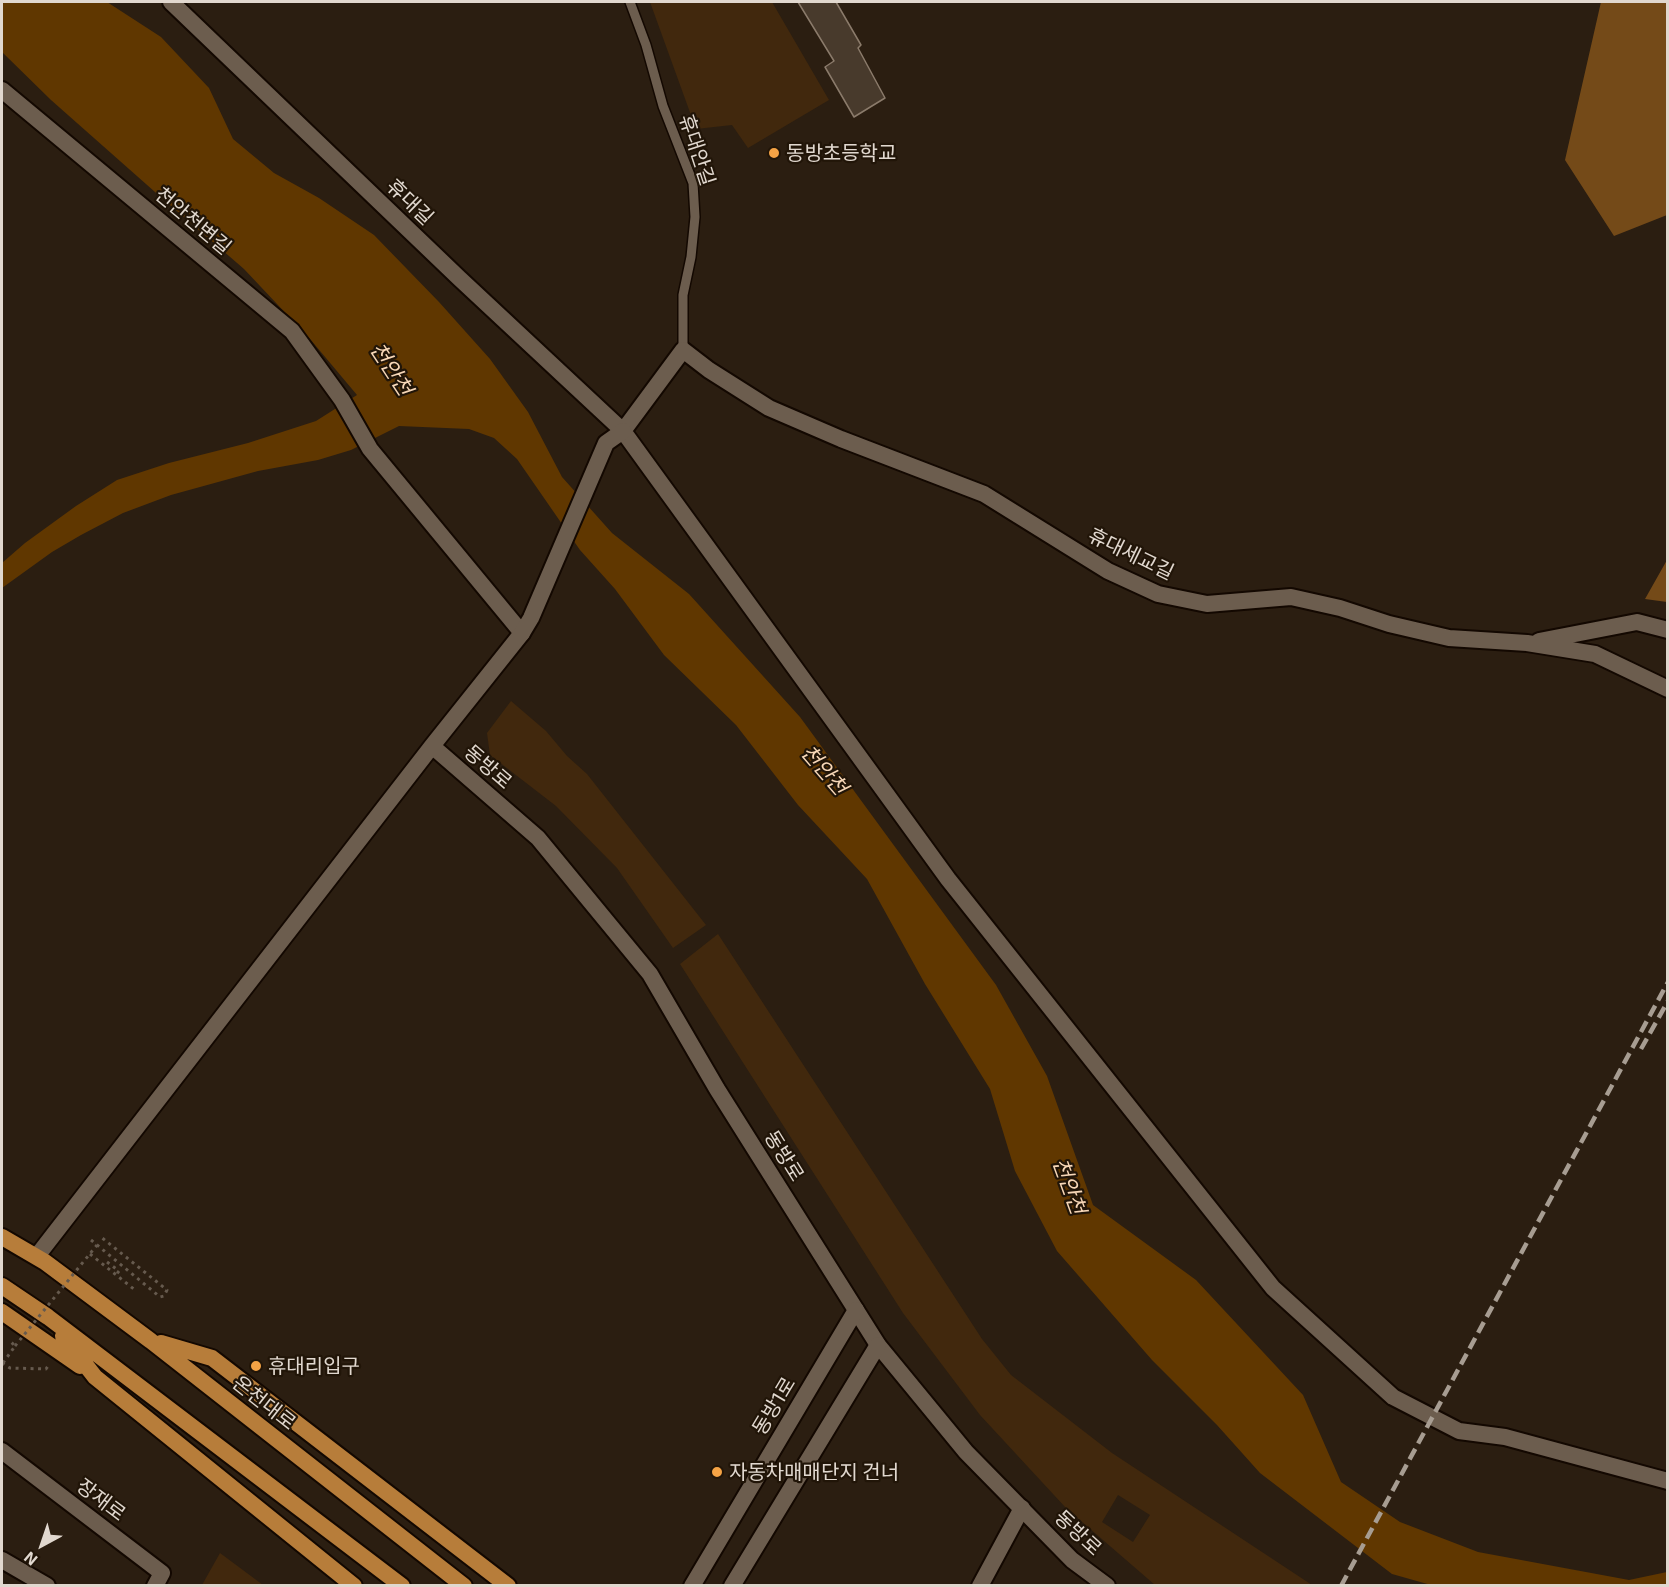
<!DOCTYPE html>
<meta charset="utf-8">
<style>
body{margin:0}
#map{position:relative;width:1669px;height:1587px;overflow:hidden;background:#2b1e11;font-family:"Exo 2",sans-serif}
canvas{display:block}
.frame{position:absolute;inset:0;border:3px solid #e1d8cf;pointer-events:none}
.north{position:absolute;left:12px;top:1515px;width:60px;height:60px;-webkit-text-stroke:4px #211508;paint-order:stroke;rotate:220deg;font-size:16px;font-weight:700;line-height:24px;text-align:center;color:#e1d8cf}
.north::after{content:'';display:block;margin:auto;width:21px;height:27px;background:#e1d8cf;clip-path:polygon(50% 0,100% 100%,50% 72%,0 100%)}
</style>
<div id="map">
<canvas width="1669" height="1587"></canvas>
<div class="frame"></div>
<div class="north">N</div>
</div>
<script>
const g = document.querySelector('canvas').getContext('2d');
g.lineJoin = 'round';
function fill(path, color) { g.fillStyle = color; g.fill(path, 'evenodd'); }
const toPath = rows => new Path2D(rows.map(r => 'M' + r).join(''));
function strokePath(path, color, width, dash) { g.strokeStyle = color; g.lineWidth = width; g.lineCap = dash ? 'butt' : 'round'; g.setLineDash(dash || []); g.stroke(path); }
function drawText(font, color, halo, rows, align = 'center') {
  g.font = font + ' "Exo 2","Noto Sans KR",sans-serif'; g.lineWidth = 4.5; g.setLineDash([]); g.textBaseline = 'middle'; g.strokeStyle = halo; g.fillStyle = color; for (const [text, x, y, turn = 0] of rows) {
    g.save(); g.translate(x, y); g.rotate((+turn || 0) * Math.PI / 180); g.textAlign = isNaN(turn) ? turn : align; if (halo) g.strokeText(text, 0, 0); g.fillText(text, 0, 0); g.restore();
  }
}
fill(toPath([
 [650,2,772,2,829,100,748,148,732,125,696,129],
 [511,701,546,731,567,756,587,774,706,925,673,948,617,868,556,806,490,755,487,733],
 [718,934,982,1339,1011,1375,1112,1453,1312,1585,1155,1585,1066,1508,980,1415,903,1313,680,964],
 [1118,1495,1150,1515,1133,1542,1102,1522],
 [220,1553,263,1585,202,1585]
]), '#41280d');
fill(toPath([
 [1601,2,1667,2,1667,215,1614,236,1565,160],
 [1667,560,1667,602,1645,599]
]), '#744a18');
fill(toPath([
 [2,2,107,2,161,37,209,88,233,139,274,173,319,198,374,235,439,302,490,359,528,412,562,477,612,533,689,594,800,717,996,985,1047,1076,1093,1205,1196,1280,1303,1395,1341,1482,1400,1522,1478,1552,1629,1580,1667,1572,1667,1585,1431,1585,1392,1574,1260,1473,1217,1425,1152,1360,1057,1251,1015,1171,990,1089,925,984,867,879,798,805,736,725,664,655,615,589,580,550,517,459,494,438,469,429,399,426,351,450,318,460,258,471,171,495,123,513,81,535,52,552,2,588,2,563,25,543,76,506,117,480,169,463,248,443,316,421,357,395,310,339,244,269,155,192,51,100,2,52]
]), '#603700');
const building = toPath([
 [798,2,836,2,861,45,858,48,885,98,854,117,825,67,834,61,798,2]
]);
fill(building, '#483a2c');
strokePath(building, '#8b7b6b', 1.5);
const service = toPath([
 [630,2,646,45,663,106,693,183,695,217,691,257,683,295,683,350]
]);
const minor = toPath([
 [171,2,459,278,623,431,948,879,1273,1288,1393,1397,1459,1431,1505,1437,1668,1481],
 [2,90,292,331,342,400,370,449,522,633],
 [623,431,683,350,709,370,769,408,841,439,984,494,1108,571,1158,594,1207,604,1291,597,1340,608,1389,624,1449,638,1527,643,1595,654,1668,689],
 [1539,641,1637,622,1668,630],
 [2,1451,162,1573,155,1586],
 [2,1560,47,1586],
 [980,1586,1022,1508]
]);
const tertiary = toPath([
 [432,746,538,838,650,974,717,1089,878,1345,966,1452,1072,1560,1107,1586],
 [37,1256,432,746,522,633,531,618,606,443,623,431]
]);
const secondary = toPath([
 [692,1586,856,1310],
 [732,1586,878,1345]
]);
const trunk = toPath([
 [2,1237,45,1262,151,1341,464,1586],
 [2,1286,48,1317,402,1586],
 [2,1312,80,1366],
 [63,1336,95,1377,354,1586],
 [161,1343,212,1358,508,1586]
]);
strokePath(service, '#130801', 12);
strokePath(minor, '#130801', 20);
strokePath(tertiary, '#130801', 20);
strokePath(secondary, '#130801', 20);
strokePath(trunk, '#130801', 20);
strokePath(toPath([
 [91,1240,160,1297,164,1296,167,1290,101,1237],
 [90,1254,135,1290],
 [107,1262,119,1271,116,1275],
 [2,1363,10,1368,46,1369,48,1366,46,1364],
 [3,1363,15,1346,11,1342]
]), '#665a4e', 3, [3, 4.5]);
strokePath(service, '#6c5d4e', 9);
strokePath(minor, '#6c5d4e', 16);
strokePath(tertiary, '#6c5d4e', 16);
strokePath(secondary, '#6c5d4e', 16);
strokePath(trunk, '#b77d3a', 16);
strokePath(toPath([
 [1641,1049,1668,1001],
 [1341,1586,1668,982]
]), '#a79d92', 4.5, [12, 6]);
strokePath(toPath([
 [15,1346,97,1245]
]), '#665a4e', 3, [3, 4.5]);
for (const [x, y, r, color] of [
 [774,153,6,"#f5a345"],
 [256,1366,6,"#f5a345"],
 [717,1472,6,"#f5a345"]
]) { const dot = new Path2D(); dot.arc(x, y, r, 0, 2 * Math.PI); g.fillStyle = color; g.fill(dot); strokePath(dot, '#211508', 2); }
drawText('20px', '#e1d8cf', '#211508', [
 ["휴대안길",697,150,72],
 ["휴대길",410,202,44],
 ["천안천변길",193,221,40],
 ["휴대세교길",1131,554,26],
 ["동방로",488,767,41],
 ["동방로",784,1156,58],
 ["온천대로",264,1403,38],
 ["동방1로",774,1406,-59],
 ["장재로",101,1500,37],
 ["동방로",1078,1533,43]
]);
drawText('20px', '#e1d8cf', '#211508', [
 ["동방초등학교",786,153],
 ["휴대리입구",268,1366],
 ["자동차매매단지 건너",729,1472]
], 'left');
drawText('italic 21px', '#f7d7b7', '#211508', [
 ["천안천",391,369,57],
 ["천안천",824,770,49],
 ["천안천",1069,1186,70]
]);
</script>
